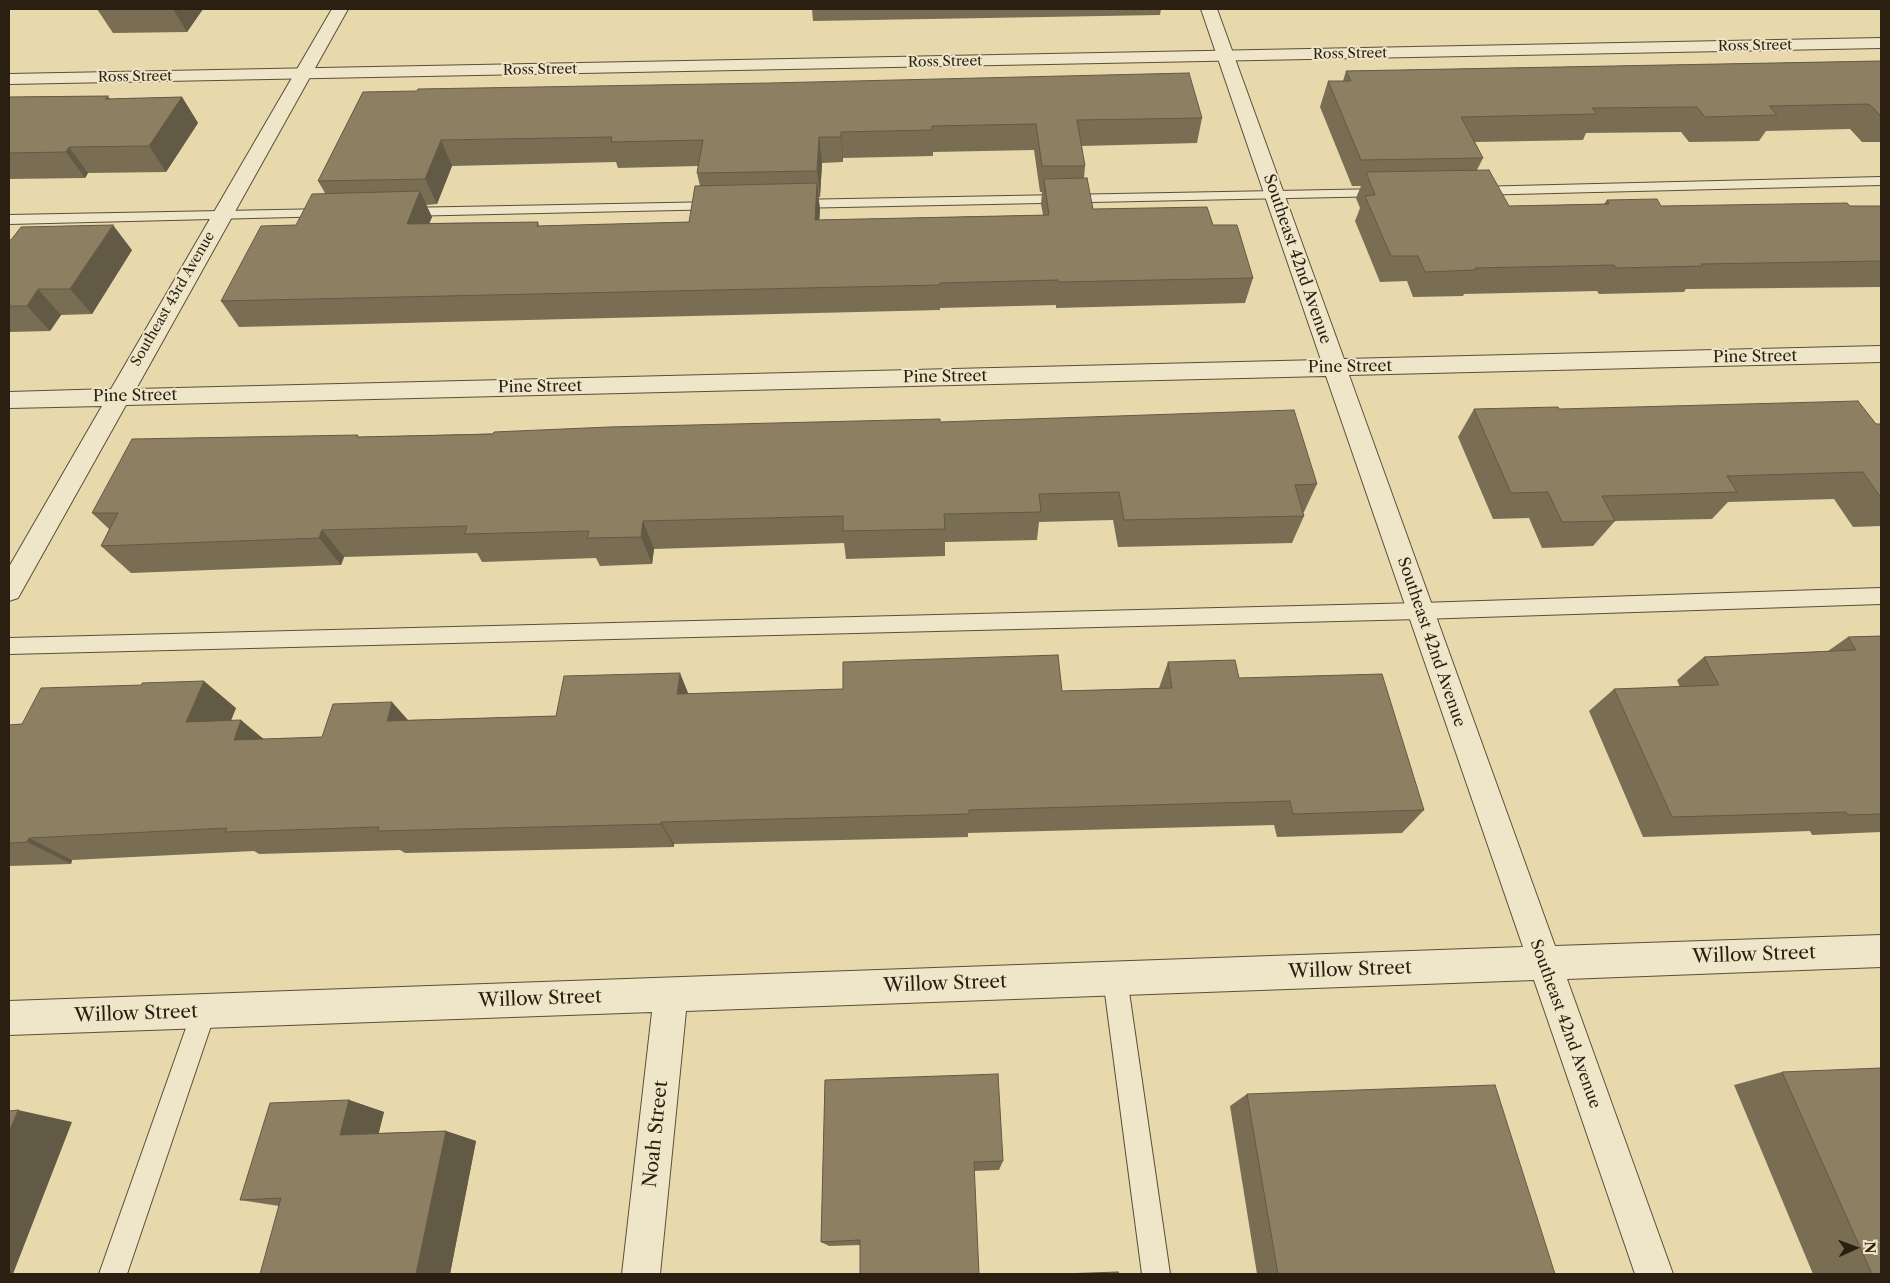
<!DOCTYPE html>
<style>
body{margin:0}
#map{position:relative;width:1890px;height:1283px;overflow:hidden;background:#e7d9ac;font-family:"Libre Caslon Text",serif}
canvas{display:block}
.frame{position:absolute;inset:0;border:10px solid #2b1f11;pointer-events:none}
.north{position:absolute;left:1830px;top:1223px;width:50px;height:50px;-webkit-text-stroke:4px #efe6c9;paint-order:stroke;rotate:88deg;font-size:14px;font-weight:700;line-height:20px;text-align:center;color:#2b1f11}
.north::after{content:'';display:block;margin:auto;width:18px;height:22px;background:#2b1f11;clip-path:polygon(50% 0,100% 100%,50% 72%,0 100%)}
</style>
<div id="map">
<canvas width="1890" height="1283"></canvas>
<div class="frame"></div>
<div class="north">N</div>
</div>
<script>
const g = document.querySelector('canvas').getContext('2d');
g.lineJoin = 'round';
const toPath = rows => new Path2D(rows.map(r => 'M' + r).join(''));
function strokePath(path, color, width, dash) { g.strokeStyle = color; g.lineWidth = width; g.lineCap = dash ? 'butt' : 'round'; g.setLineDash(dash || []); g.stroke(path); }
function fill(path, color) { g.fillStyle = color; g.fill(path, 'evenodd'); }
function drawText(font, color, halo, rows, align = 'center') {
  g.font = font + ' "Libre Caslon Text",serif'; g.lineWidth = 4; g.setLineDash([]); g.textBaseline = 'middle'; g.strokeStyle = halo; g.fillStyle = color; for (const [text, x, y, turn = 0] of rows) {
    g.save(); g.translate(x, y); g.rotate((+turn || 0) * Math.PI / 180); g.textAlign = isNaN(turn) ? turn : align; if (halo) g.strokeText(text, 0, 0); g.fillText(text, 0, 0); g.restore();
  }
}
const service = toPath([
 [1881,177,1881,185,1473,195,1468,194,1466,191,1468,188,1473,187,1881,177],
 [1384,189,1389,190,1391,193,1389,196,793,208,788,207,786,204,788,201,793,200,1384,189],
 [719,202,724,203,726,206,724,209,403,216,398,215,396,212,398,209,403,208,719,202],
 [329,209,334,210,336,213,334,216,9,224,9,215,329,209],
 [1881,588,1881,604,1420,619,9,654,9,638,1420,603,1881,588],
 [1115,966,1124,969,1127,978,1170,1274,1142,1274,1103,978,1106,969,1115,966],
 [204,999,213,1002,216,1011,127,1274,99,1274,192,1011,195,1002,204,999]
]);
const minor = toPath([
 [332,9,348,9,136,389,1321,360,1201,9,1217,9,1344,359,1881,346,1881,362,1349,375,1555,946,1881,935,1881,967,1567,979,1673,1274,1635,1274,1534,980,686,1011,660,1274,622,1274,652,1012,9,1035,9,1001,1523,947,1326,376,126,405,18,598,9,601,9,567,102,406,9,408,9,392,111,389,332,9]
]);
const tertiary = toPath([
 [1881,38,1881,48,9,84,9,74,1881,38]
]);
strokePath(service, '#5a4e38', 2);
strokePath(minor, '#5a4e38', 2);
strokePath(tertiary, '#5a4e38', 2);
fill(service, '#efe6c9');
fill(minor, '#efe6c9');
fill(tertiary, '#efe6c9');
fill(toPath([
 [97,9,203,9,187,32,113,33],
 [812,9,1161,9,1160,15,813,21],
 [1881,61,1881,142,1862,142,1850,129,1766,131,1759,141,1689,142,1681,132,1586,133,1583,140,1475,142,1483,158,1477,170,1509,206,1604,204,1607,200,1661,206,1881,206,1881,287,1686,289,1684,292,1599,294,1597,291,1464,294,1463,296,1413,297,1407,281,1380,282,1355,221,1360,208,1356,198,1361,186,1352,186,1320,107,1328,81,1343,81,1346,71],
 [363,92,1202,118,1197,143,1081,146,1085,166,1084,178,1093,209,1213,225,1253,278,1245,303,1056,308,1056,305,940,308,940,310,239,327,221,301,296,225,325,193,318,181],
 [1034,150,1040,192,1042,192,1041,204,1043,215,819,220,820,209,818,197,820,197,822,163,843,162,843,158,933,156,933,152],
 [616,162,618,168,698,166,697,173,700,186,689,222,539,226,538,222,429,223,432,217,426,205,437,204,452,166],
 [108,96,110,99,182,97,198,123,166,172,88,173,85,178,9,179,9,97],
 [9,240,132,250,92,314,61,315,50,331,9,332],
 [1474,409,1559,409,1881,424,1881,526,1853,527,1834,499,1728,502,1712,519,1615,521,1593,546,1542,548,1529,518,1493,519,1458,437],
 [940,422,1317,484,1304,512,1303,512,1304,516,1292,543,1118,547,1113,520,1039,522,1037,540,945,542,945,556,846,559,844,543,654,549,652,564,600,566,596,558,482,562,477,553,344,557,341,565,131,573,101,546,109,529,92,513,360,437],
 [1881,636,1881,832,1812,835,1810,831,1643,837,1589,711,1614,689,1680,687,1677,680,1704,657,1828,651,1848,637],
 [1168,662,1239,678,1424,810,1402,833,1277,837,1274,825,968,833,968,837,674,844,674,847,405,853,400,850,259,854,254,851,72,860,71,864,9,866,9,725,236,708,231,720,264,739,322,737,408,720,556,716,688,694,1062,691,1159,688],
 [1782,1072,1881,1274,1813,1274,1734,1085],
 [825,1080,1003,1161,999,1170,974,1171,860,1245,829,1246,821,1242],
 [1247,1094,1555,1274,1257,1274,1230,1106],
 [349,1100,384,1112,378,1133,446,1131,476,1141,450,1274,260,1274,279,1206,240,1200]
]), '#796e54');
fill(toPath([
 [173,9,203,9,187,32],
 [182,97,198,123,166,172,149,146],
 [841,132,843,158,843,162,841,137],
 [819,137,822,163,820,197,817,171],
 [441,140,452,166,437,204,425,179],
 [69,147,88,173,85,178,66,152],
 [817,183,820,209,818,245,815,220],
 [420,191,432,217,419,249,407,224],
 [113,225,132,250,92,314,70,289],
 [38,289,61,315,50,331,27,306],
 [643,521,654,549,652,564,641,537],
 [322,530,344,557,341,565,319,538],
 [680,673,691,700,677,694],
 [204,681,236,708,220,748,186,722],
 [392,702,416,729,387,721],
 [241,720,272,746,234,740],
 [661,822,674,844,674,847,661,824],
 [29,838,72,860,71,864,27,842],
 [349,1100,384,1112,376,1145,340,1135],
 [18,1110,72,1122,13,1274,9,1274,9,1132],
 [446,1131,476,1141,450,1274,416,1274]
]), '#635a45');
const building = toPath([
 [1881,61,1881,116,1869,104,1769,106,1777,115,1705,117,1697,107,1592,108,1597,114,1461,117,1483,158,1361,160,1328,81,1351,81,1346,71,1881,61],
 [1189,73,1202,118,1077,120,1085,166,1042,166,1036,124,932,126,932,130,841,132,841,137,819,137,817,171,697,173,703,140,611,142,612,137,441,140,425,179,318,181,363,92,417,91,418,89,770,83,1189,73],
 [108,96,105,99,182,97,149,146,69,147,66,152,9,153,9,97,108,96],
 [1489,170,1509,206,1609,204,1607,200,1657,199,1661,206,1847,203,1850,206,1881,206,1881,261,1701,264,1703,266,1616,268,1614,265,1475,268,1476,270,1425,272,1418,256,1391,256,1365,196,1375,195,1366,172,1489,170],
 [1087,178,1093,209,1207,207,1213,225,1237,225,1253,278,1059,282,1058,280,940,283,940,285,221,301,261,226,296,225,312,194,420,191,407,224,538,222,537,226,689,222,695,186,817,183,815,220,1049,215,1044,179,1087,178],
 [113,225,70,289,38,289,27,306,9,306,9,240,11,240,21,227,113,225],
 [1858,401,1876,424,1881,424,1881,498,1863,472,1727,476,1737,492,1602,496,1615,521,1562,522,1548,492,1511,493,1474,409,1558,407,1559,409,1858,401],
 [1294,410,1317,484,1295,485,1304,516,1124,520,1119,492,1039,494,1041,512,944,514,945,529,843,531,843,516,643,521,641,537,587,538,589,531,465,534,467,526,322,530,319,538,101,546,118,513,92,513,132,439,358,435,357,437,493,434,494,432,609,427,940,419,940,422,1294,410],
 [1881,636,1881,814,1848,815,1846,812,1672,817,1614,689,1719,685,1704,657,1856,650,1848,637,1881,636],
 [1058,655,1062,691,1172,688,1168,662,1235,660,1239,678,1382,674,1424,810,1293,814,1290,801,969,810,969,814,661,822,661,824,378,831,379,827,225,832,227,828,29,838,27,842,9,843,9,725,22,724,41,688,142,685,142,683,204,681,186,722,241,720,234,740,322,737,333,704,392,702,387,721,556,716,564,676,680,673,677,694,843,689,843,662,1058,655],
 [1881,1068,1881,1274,1872,1274,1782,1072,1881,1068],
 [998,1074,1003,1161,974,1162,979,1274,860,1274,860,1240,821,1242,825,1080,998,1074],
 [1495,1085,1555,1274,1278,1274,1247,1094,1495,1085],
 [349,1100,340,1135,446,1131,416,1274,260,1274,281,1198,240,1200,270,1103,349,1100],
 [18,1110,9,1132,9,1111,18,1110],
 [1118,1272,1119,1274,1062,1274,1118,1272]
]);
fill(building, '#8d8062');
strokePath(building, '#635a45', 1);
drawText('14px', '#2b1f11', '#efe6c9', [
 ["Ross Street",1755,46,-1],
 ["Ross Street",1350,54,-1],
 ["Ross Street",945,62,-1],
 ["Ross Street",540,70,-1],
 ["Ross Street",135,77,-1],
 ["Southeast 43rd Avenue",173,299,-60]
]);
drawText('16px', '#2b1f11', '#efe6c9', [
 ["Southeast 42nd Avenue",1297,259,71],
 ["Pine Street",1755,357,-1],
 ["Pine Street",1350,367,-1],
 ["Pine Street",945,377,-1],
 ["Pine Street",540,387,-1],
 ["Pine Street",135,396,-1],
 ["Southeast 42nd Avenue",1431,642,71],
 ["Southeast 42nd Avenue",1565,1024,70]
]);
drawText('19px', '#2b1f11', '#efe6c9', [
 ["Willow Street",1754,955,-2],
 ["Willow Street",1350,970,-2],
 ["Willow Street",945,984,-2],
 ["Willow Street",540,999,-2],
 ["Willow Street",136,1014,-2],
 ["Noah Street",656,1134,-84]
]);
</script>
